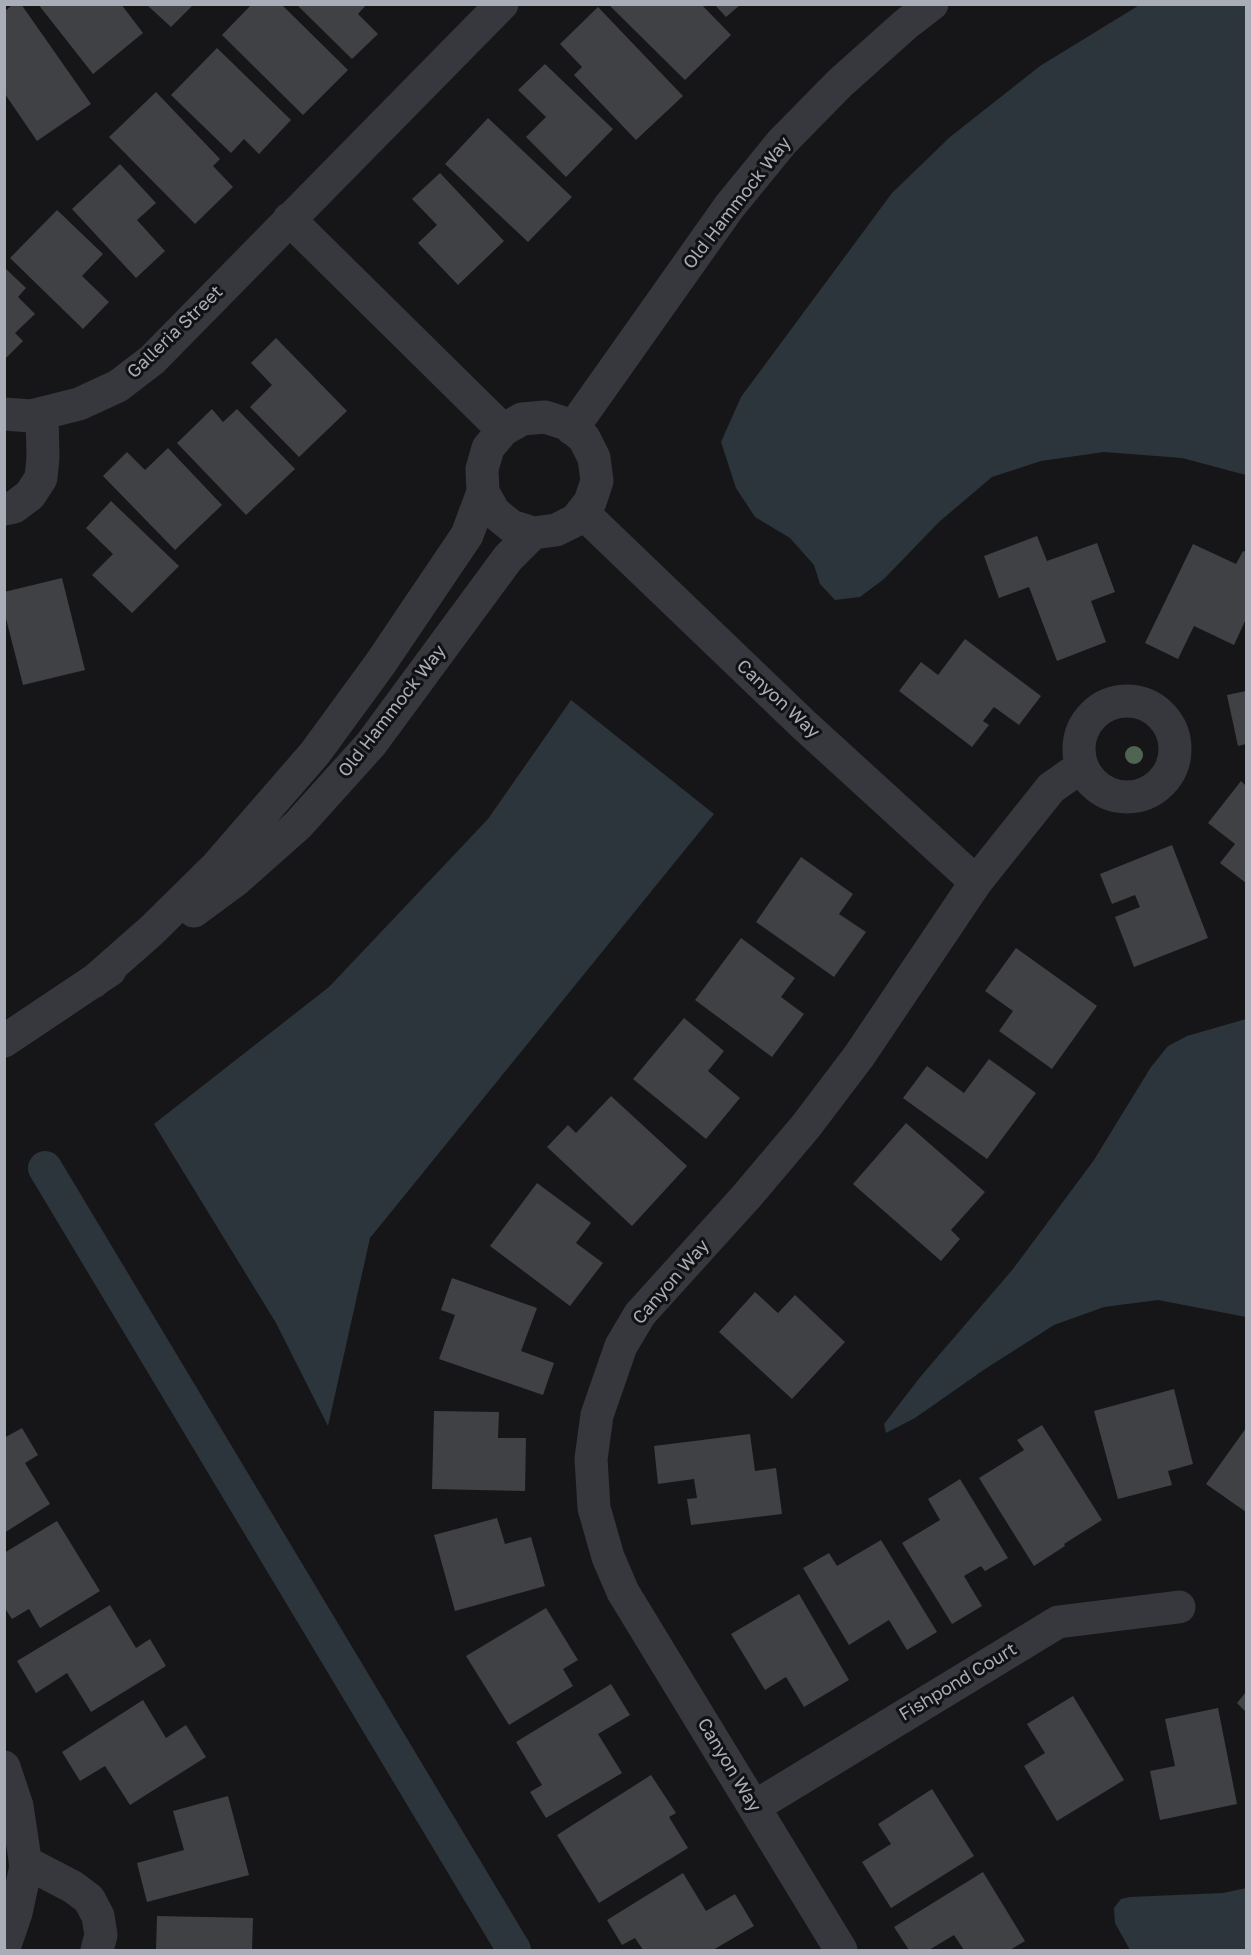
<!DOCTYPE html>
<style>
body{margin:0}
#map{position:relative;width:1251px;height:1955px;overflow:hidden;background:#161618;font-family:"Golos Text",sans-serif}
canvas{display:block}
.frame{position:absolute;inset:0;border:6px solid #a8adb8;pointer-events:none}
</style>
<div id="map">
<canvas width="1251" height="1955"></canvas>
<div class="frame"></div>
</div>
<script>
const g = document.querySelector('canvas').getContext('2d');
g.lineJoin = 'round';
function fill(path, color) { g.fillStyle = color; g.fill(path, 'evenodd'); }
const toPath = rows => new Path2D(rows.map(r => 'M' + r).join(''));
function strokePath(path, color, width, dash) { g.strokeStyle = color; g.lineWidth = width; g.lineCap = dash ? 'butt' : 'round'; g.setLineDash(dash || []); g.stroke(path); }
function drawText(font, color, halo, rows, align = 'center') {
  g.font = font + ' "Golos Text",sans-serif'; g.lineWidth = 6; g.setLineDash([]); g.textBaseline = 'middle'; g.strokeStyle = halo; g.fillStyle = color; for (const [text, x, y, turn = 0] of rows) {
    g.save(); g.translate(x, y); g.rotate((+turn || 0) * Math.PI / 180); g.textAlign = isNaN(turn) ? turn : align; if (halo) g.strokeText(text, 0, 0); g.fillText(text, 0, 0); g.restore();
  }
}
fill(toPath([
 [1141,4,1246,5,1246,475,1182,458,1104,452,1041,461,992,477,939,522,884,579,860,597,835,600,820,584,814,565,790,538,755,517,736,488,721,442,741,397,892,193,950,137,1040,66],
 [571,700,714,814,370,1238,328,1426,276,1323,154,1124,329,987,488,819],
 [1246,1019,1246,1317,1158,1300,1104,1307,1054,1325,985,1369,915,1418,886,1433,884,1424,921,1376,1013,1269,1094,1160,1151,1067,1168,1046,1187,1036],
 [1246,1888,1246,1950,1130,1950,1115,1923,1114,1908,1121,1899,1130,1897,1223,1893]
]), '#2c353c');
strokePath(toPath([
 [45,1168,514,1950]
]), '#2c353c', 34);
fill(toPath([
 [13,4,21,4,91,104,37,141,5,94,5,11],
 [38,4,121,4,143,33,93,74],
 [252,4,281,4,348,70,303,115,222,35],
 [296,4,367,4,358,14,378,34,352,59],
 [608,4,701,4,731,35,685,80],
 [147,5,193,5,171,27],
 [715,5,740,5,726,17],
 [598,7,683,96,636,140,574,75,582,67,560,44],
 [217,48,291,120,259,154,244,139,231,153,171,95],
 [545,64,613,129,566,177,526,137,546,117,518,90],
 [156,92,220,159,213,166,233,187,195,224,109,137],
 [488,118,572,197,528,242,445,164],
 [120,164,156,203,137,220,165,251,136,278,72,209],
 [440,173,504,241,458,285,418,243,437,225,412,199],
 [57,210,103,254,82,276,109,302,83,329,10,258],
 [4,267,26,288,18,297,35,314,15,333,23,341,4,360],
 [276,338,347,411,299,457,250,407,272,385,251,363],
 [212,409,223,422,237,409,295,469,246,515,177,443],
 [168,448,222,505,175,550,103,476,127,452,145,470],
 [111,501,179,566,132,613,92,575,113,554,86,528],
 [1037,536,1047,561,1097,543,1115,592,1091,601,1106,642,1057,661,1029,587,999,598,984,556],
 [1193,544,1236,564,1243,551,1246,552,1246,619,1234,645,1194,626,1178,659,1145,643],
 [62,578,85,670,23,685,4,611,4,592],
 [965,639,1041,696,1019,725,994,707,983,721,989,725,972,747,899,691,921,662,938,675],
 [1246,691,1246,744,1238,746,1227,695],
 [1241,781,1246,786,1246,883,1220,863,1235,844,1208,823],
 [1172,845,1208,938,1134,967,1115,917,1140,907,1135,895,1112,904,1100,874],
 [801,857,853,894,839,914,866,932,834,977,756,922],
 [741,938,795,978,781,997,804,1014,772,1057,695,1000],
 [1016,948,1097,1006,1052,1069,999,1031,1013,1011,985,991],
 [684,1018,724,1051,708,1071,740,1098,706,1139,633,1079],
 [989,1059,1036,1093,987,1159,903,1098,927,1066,964,1093],
 [611,1096,687,1166,632,1226,547,1147,568,1125,576,1133],
 [906,1123,985,1192,951,1230,960,1239,941,1261,853,1184],
 [537,1183,591,1223,576,1243,603,1263,570,1306,490,1246],
 [452,1278,537,1308,521,1351,554,1363,543,1395,439,1359,455,1315,441,1310],
 [755,1292,778,1313,795,1295,845,1342,792,1399,719,1332],
 [1174,1389,1193,1464,1168,1471,1172,1485,1118,1499,1094,1411],
 [434,1411,499,1412,498,1438,526,1438,525,1491,432,1489],
 [1042,1425,1102,1520,1064,1544,1065,1546,1034,1566,979,1478,1024,1450,1017,1440],
 [22,1428,38,1455,25,1463,50,1504,4,1533,4,1438],
 [1246,1428,1246,1512,1206,1484],
 [750,1434,755,1471,776,1468,782,1514,691,1525,687,1499,697,1498,694,1479,658,1484,654,1446],
 [960,1479,1008,1558,985,1571,981,1566,964,1576,982,1606,952,1624,902,1543,940,1520,928,1499],
 [497,1518,505,1544,531,1537,545,1586,455,1611,434,1535],
 [57,1521,100,1591,40,1628,29,1609,12,1619,4,1607,4,1553],
 [881,1540,937,1632,907,1650,889,1620,849,1645,803,1568,829,1553,837,1566],
 [799,1594,849,1680,804,1707,786,1677,765,1690,731,1634],
 [110,1605,136,1648,150,1639,166,1666,91,1712,67,1673,36,1693,17,1661],
 [546,1608,578,1660,563,1669,573,1686,509,1725,466,1656],
 [611,1684,630,1715,598,1734,622,1773,546,1818,530,1792,542,1785,516,1742],
 [1246,1692,1246,1712,1237,1703],
 [1073,1696,1124,1780,1057,1821,1024,1766,1045,1753,1027,1724],
 [143,1700,166,1738,186,1725,206,1757,130,1805,105,1766,80,1781,62,1752],
 [1218,1708,1237,1804,1160,1820,1150,1771,1175,1766,1165,1719],
 [651,1775,676,1813,669,1817,688,1848,599,1903,557,1835],
 [932,1789,974,1856,891,1908,862,1862,891,1844,878,1824],
 [228,1796,249,1875,147,1902,137,1863,184,1850,173,1811],
 [983,1872,1025,1941,1010,1950,964,1950,954,1935,929,1950,909,1950,894,1927],
 [683,1873,706,1911,735,1894,754,1926,713,1950,643,1950,635,1938,622,1945,607,1920],
 [157,1916,253,1918,252,1950,156,1950]
]), '#404145');
strokePath(toPath([
 [289,219,503,430],
 [4,414,31,416,79,404,118,386,152,360,502,4],
 [572,429,729,207,782,142,840,83,906,24,932,4],
 [4,509,14,507,30,495,41,478,43,457,42,413],
 [582,512,803,724,976,882],
 '1079 749a48 48 0 1 1 96 0a48 48 0 1 1-96 0Z',
 [194,911,236,880,298,825,371,744,508,558,533,533],
 [93,982,151,931,216,867,315,753,380,664,467,535,483,492,482,469,488,448,503,430,522,419,545,417,567,424,584,438,594,458,597,481,590,502,576,520,556,530,533,533,511,526,494,512,483,492],
 [4,1041,110,970],
 [4,1767,17,1806,26,1866,16,1913,4,1948],
 [754,1807,1058,1622,1179,1607],
 [25,1862,73,1887,89,1899,98,1916,101,1935,97,1950],
 [841,1950,623,1592,608,1557,594,1508,591,1459,597,1415,621,1346,640,1314,746,1197,806,1126,859,1056,976,882,1051,788,1082,766]
]), '#37383d', 33);
g.fillStyle = '#506452';
for (const [x, y] of [
 [1134,755]
]) { g.beginPath(); g.arc(x, y, 9, 0, 2 * Math.PI); g.fill(); }
drawText('18px', '#a8adb8', '#111113', [
 ["Old Hammock Way",737,203,-52],
 ["Galleria Street",175,332,-44],
 ["Canyon Way",778,699,43],
 ["Old Hammock Way",392,711,-52],
 ["Canyon Way",671,1282,-49],
 ["Fishpond Court",958,1682,-31],
 ["Canyon Way",729,1765,59]
]);
</script>
